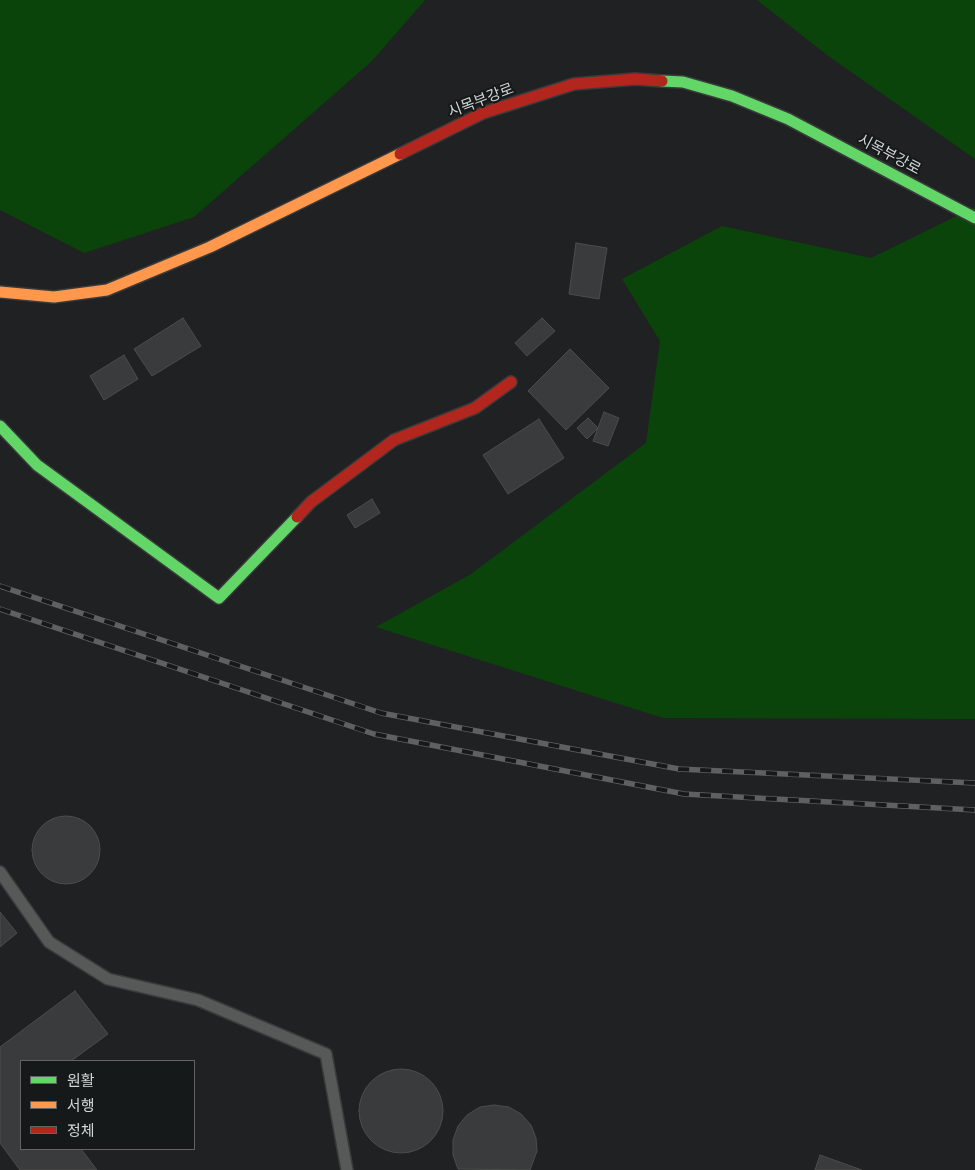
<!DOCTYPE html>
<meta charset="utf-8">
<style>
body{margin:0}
#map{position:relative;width:975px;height:1170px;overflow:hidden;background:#1f2122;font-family:"Space Grotesk","Noto Sans KR",sans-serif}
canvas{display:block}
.legend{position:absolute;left:20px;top:1060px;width:175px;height:90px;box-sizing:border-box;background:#151919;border:1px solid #616464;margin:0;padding:6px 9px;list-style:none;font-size:15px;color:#d2d5d5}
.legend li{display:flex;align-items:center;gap:10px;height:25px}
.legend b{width:25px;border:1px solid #616464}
</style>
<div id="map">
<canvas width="975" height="1170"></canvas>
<ul class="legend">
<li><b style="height:6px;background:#63d668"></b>원활</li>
<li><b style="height:6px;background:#ff974d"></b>서행</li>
<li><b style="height:6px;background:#b3261e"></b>정체</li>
</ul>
</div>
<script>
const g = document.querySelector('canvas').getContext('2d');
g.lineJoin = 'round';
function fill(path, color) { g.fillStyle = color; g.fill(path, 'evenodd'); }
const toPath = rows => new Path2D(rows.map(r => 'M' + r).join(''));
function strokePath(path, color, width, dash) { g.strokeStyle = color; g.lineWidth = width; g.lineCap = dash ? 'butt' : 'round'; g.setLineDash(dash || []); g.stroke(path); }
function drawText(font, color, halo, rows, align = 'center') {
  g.font = font + ' "Space Grotesk","Noto Sans KR",sans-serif'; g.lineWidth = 4; g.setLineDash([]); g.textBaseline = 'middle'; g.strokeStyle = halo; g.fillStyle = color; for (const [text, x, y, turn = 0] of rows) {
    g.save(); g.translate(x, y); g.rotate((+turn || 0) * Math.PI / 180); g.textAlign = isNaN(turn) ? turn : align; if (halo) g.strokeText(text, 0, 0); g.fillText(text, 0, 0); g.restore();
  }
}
fill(toPath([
 [0,0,425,0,372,61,194,217,84,253,0,210],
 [757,0,975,0,975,159,827,55],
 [975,207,975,719,663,718,376,627,471,574,646,443,660,341,622,279,722,226,871,258]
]), '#0b440a');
const building = toPath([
 [576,243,607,248,599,299,569,294,576,243],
 [183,318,201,346,152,376,134,349,183,318],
 [542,318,555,331,527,356,515,343,542,318],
 [570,349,609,388,566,430,528,391,570,349],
 [124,355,138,379,104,400,90,376,124,355],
 [604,412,619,418,608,446,593,441,604,412],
 [588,418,598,428,587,439,577,428,588,418],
 [539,419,564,458,508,494,483,455,539,419],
 [372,499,380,513,355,528,347,515,372,499],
 '32 850a34 34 0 1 1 68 0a34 34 0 1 1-68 0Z',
 [0,912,17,933,0,947,0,912],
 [75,991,108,1034,71,1061,21,1061,21,1149,81,1149,97,1170,20,1170,0,1143,0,1047,75,991],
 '359 1111a42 42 0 1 1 84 0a42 42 0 1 1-84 0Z',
 [494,1105,509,1107,521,1114,531,1125,536,1138,537,1151,530,1170,458,1169,453,1155,453,1140,458,1126,467,1115,480,1107,494,1105],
 [820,1155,862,1170,815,1170,820,1155]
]);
fill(building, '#3a3b3c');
strokePath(building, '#4c4d4d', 1);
const lane = toPath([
 [0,872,49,942,108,979,198,1000,326,1054,347,1170]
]);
const fast = toPath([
 [662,81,683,82,732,96,788,119,975,218],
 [0,426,37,465,219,598,297,517]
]);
const slow = toPath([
 [0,292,54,297,107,290,210,247,400,154]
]);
const jam = toPath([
 [400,154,483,113,574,84,635,79,662,81],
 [297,517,311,502,394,440,475,408,511,382]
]);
strokePath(lane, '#393b3b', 14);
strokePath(fast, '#393b3b', 14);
strokePath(slow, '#393b3b', 14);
strokePath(jam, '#393b3b', 14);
strokePath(lane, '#575959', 11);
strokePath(fast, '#63d668', 11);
strokePath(slow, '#ff974d', 11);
strokePath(jam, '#b3261e', 11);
const rail = toPath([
 [0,586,381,713,679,769,975,783],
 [0,609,374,734,684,794,975,810]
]);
strokePath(rail, '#5f6060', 5.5);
strokePath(rail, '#151919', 4, [11]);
drawText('15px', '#d2d5d5', '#151919', [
 ["시목부강로",481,101,-21],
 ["시목부강로",889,155,28]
]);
</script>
